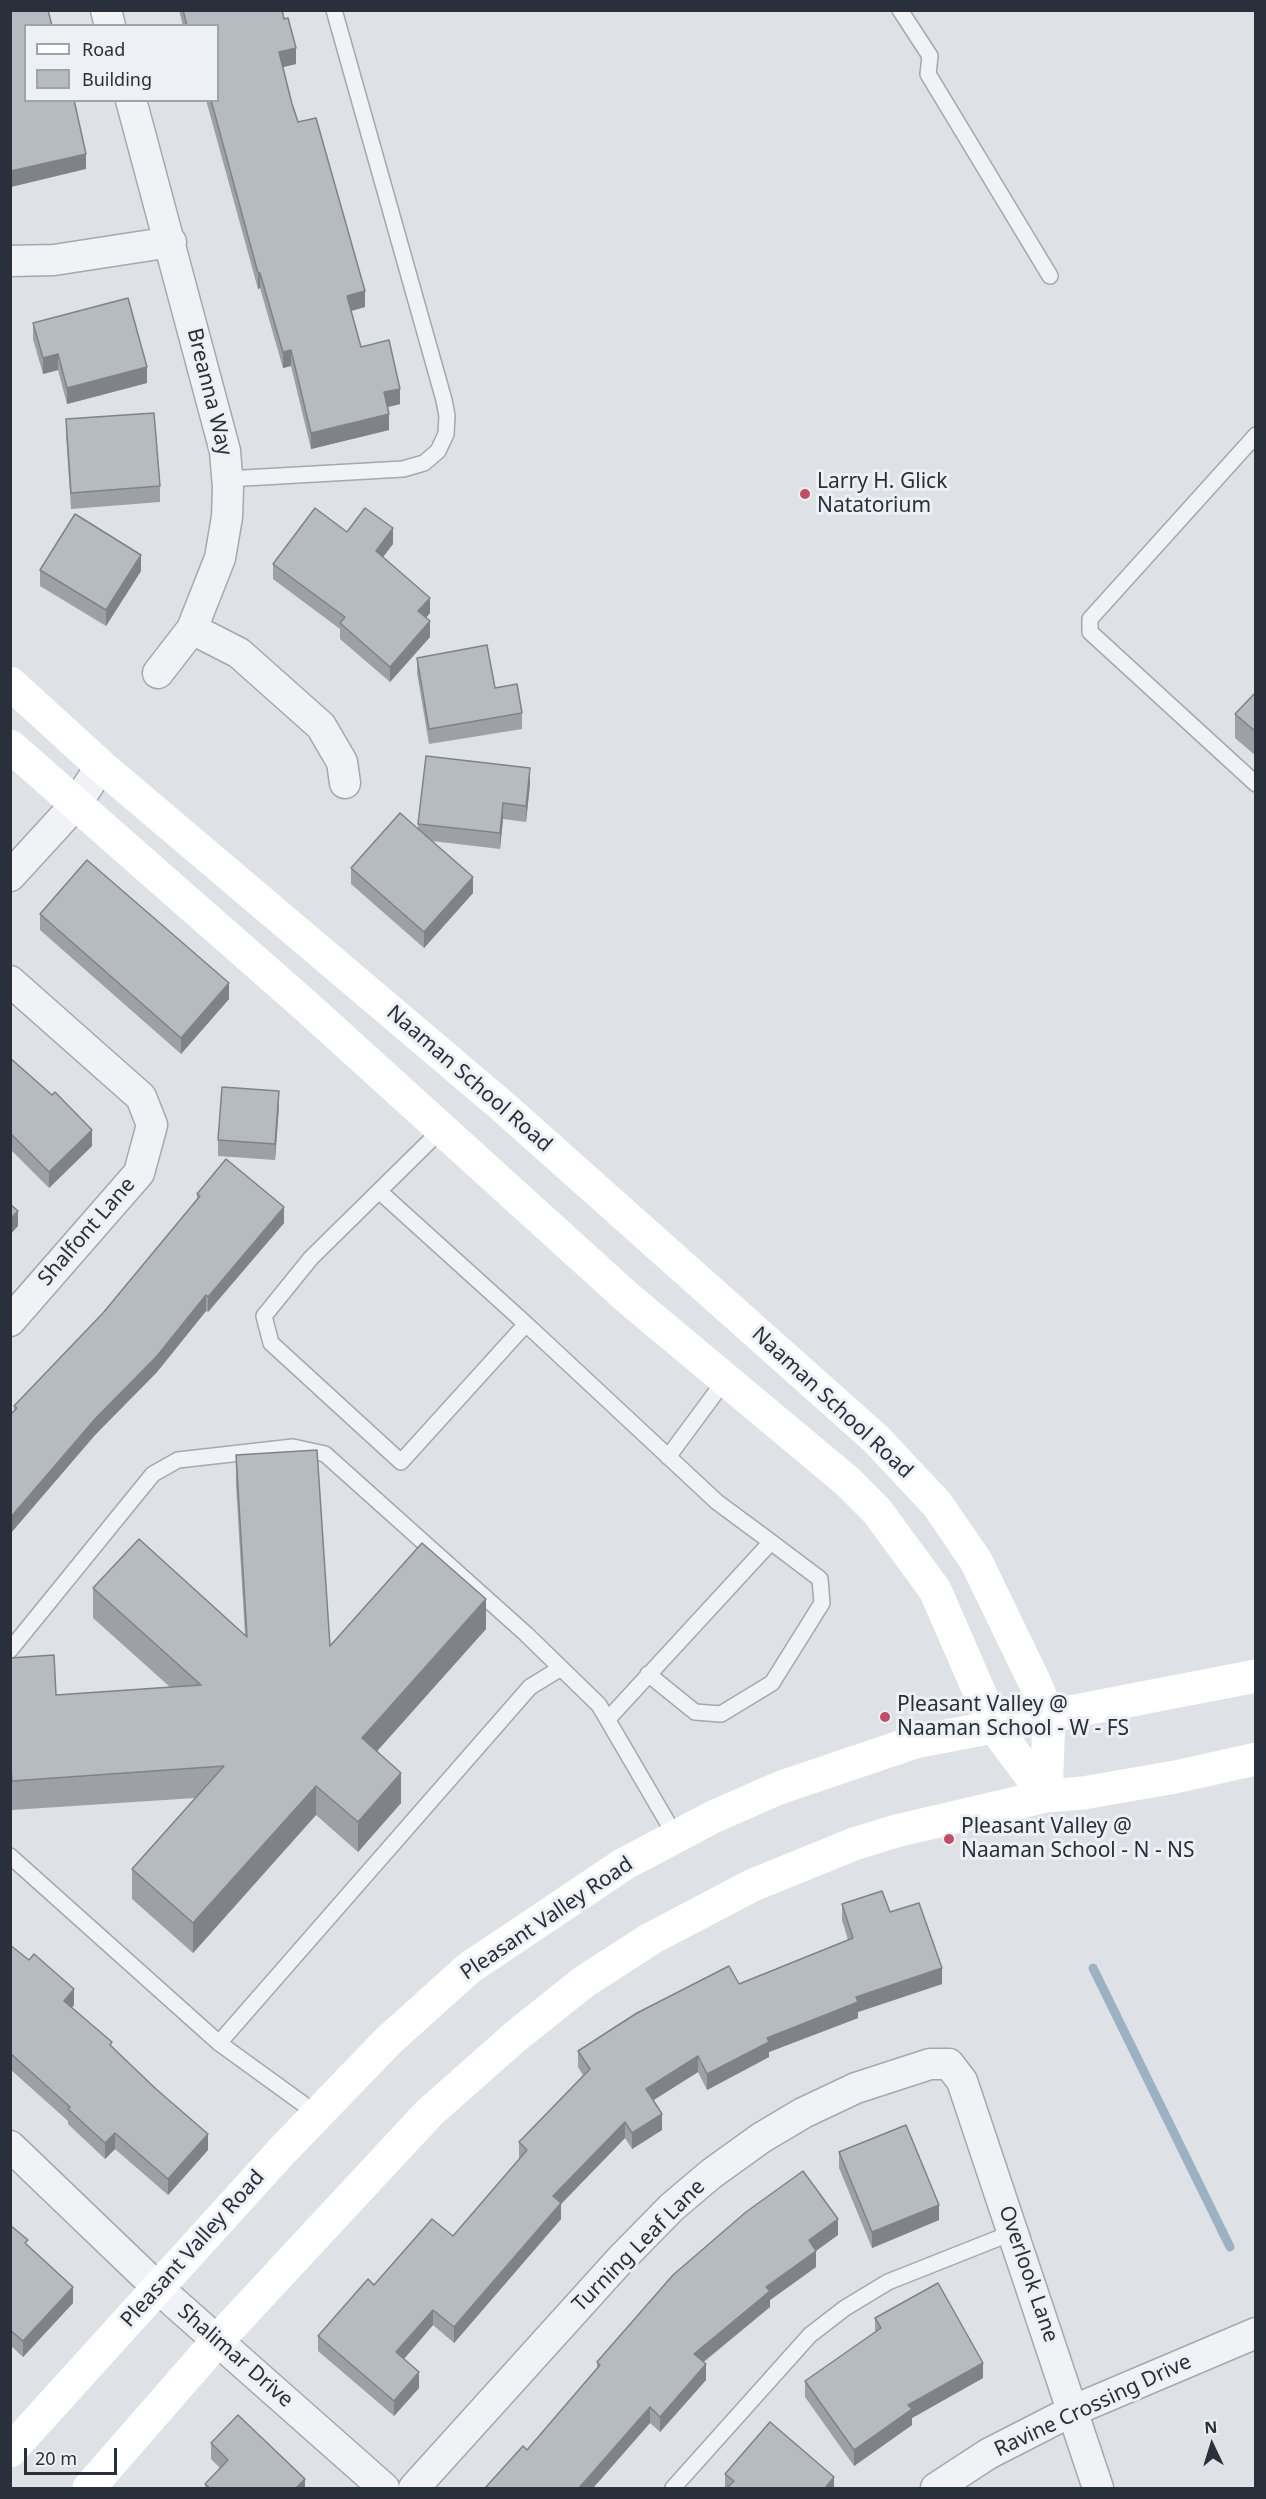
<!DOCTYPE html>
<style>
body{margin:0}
#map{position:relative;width:1266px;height:2499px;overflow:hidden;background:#dee1e6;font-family:"Noto Sans",sans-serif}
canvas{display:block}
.frame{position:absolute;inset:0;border:12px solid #29303b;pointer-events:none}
.legend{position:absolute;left:24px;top:24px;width:195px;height:78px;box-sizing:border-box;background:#edf0f4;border:2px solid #9fa3aa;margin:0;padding:8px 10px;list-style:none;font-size:18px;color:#29303b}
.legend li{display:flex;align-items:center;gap:12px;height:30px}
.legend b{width:30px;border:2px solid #9fa3aa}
.north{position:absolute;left:1182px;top:2415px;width:60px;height:60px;-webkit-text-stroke:4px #edf0f4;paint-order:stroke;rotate:356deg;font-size:16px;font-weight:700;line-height:24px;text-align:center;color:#29303b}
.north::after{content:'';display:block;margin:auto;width:21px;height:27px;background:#29303b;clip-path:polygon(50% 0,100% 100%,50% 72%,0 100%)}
.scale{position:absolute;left:24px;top:2448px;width:93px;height:27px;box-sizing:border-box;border:3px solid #29303b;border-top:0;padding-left:8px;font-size:18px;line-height:21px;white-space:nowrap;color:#29303b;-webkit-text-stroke:4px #edf0f4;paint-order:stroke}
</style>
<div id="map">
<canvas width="1266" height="2499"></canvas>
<div class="frame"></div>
<ul class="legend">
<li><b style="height:8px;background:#fff"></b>Road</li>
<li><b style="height:16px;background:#b6bbc2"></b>Building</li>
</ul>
<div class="north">N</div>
<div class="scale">20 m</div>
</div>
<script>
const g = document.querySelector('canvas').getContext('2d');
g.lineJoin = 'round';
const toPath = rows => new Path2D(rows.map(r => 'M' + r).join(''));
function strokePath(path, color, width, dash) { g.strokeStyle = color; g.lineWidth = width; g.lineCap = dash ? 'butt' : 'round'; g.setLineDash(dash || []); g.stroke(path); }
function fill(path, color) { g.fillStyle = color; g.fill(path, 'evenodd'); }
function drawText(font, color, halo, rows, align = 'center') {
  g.font = font + ' "Noto Sans",sans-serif'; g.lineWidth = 6; g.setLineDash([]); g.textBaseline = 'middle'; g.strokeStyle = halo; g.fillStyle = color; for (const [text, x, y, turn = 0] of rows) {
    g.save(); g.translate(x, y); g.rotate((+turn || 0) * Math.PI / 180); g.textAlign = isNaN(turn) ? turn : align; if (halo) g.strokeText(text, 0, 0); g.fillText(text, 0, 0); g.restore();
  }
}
strokePath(toPath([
 [1093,1968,1230,2247]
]), '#9cb1c2', 9);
const service = toPath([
 [900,10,930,56,928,74,1050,276],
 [1256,435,1090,619,1090,632,1256,784],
 [227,479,403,469,424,463,438,451,446,434,447,416,444,400,334,10],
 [442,1129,311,1258,264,1316,271,1343,401,1462,526,1324,717,1502,771,1542,608,1719],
 [379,1191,526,1324],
 [668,1457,725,1380],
 [10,1650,153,1474,178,1460,293,1447,325,1454,526,1634,599,1705,676,1837],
 [648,1674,695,1712,721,1714,772,1683,822,1603,820,1579,771,1542],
 [10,1856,219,2043,317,2114],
 [219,2043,530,1687,561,1668],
 [673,2488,810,2335,845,2308,888,2282,1014,2232]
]);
const minor = toPath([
 [106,10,110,26],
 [131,100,225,451,228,488,227,517,220,558,192,629,158,673],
 [10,261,54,260,171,242],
 [192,629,239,653,321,726,342,762,345,783],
 [10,876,76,804,101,766],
 [10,981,141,1097,152,1125,139,1173,10,1321],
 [10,2146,159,2289,384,2488],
 [414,2488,620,2260,672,2207,711,2174,761,2138,803,2113,856,2088,930,2064,949,2064,962,2081,1098,2488],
 [936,2488,988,2454,1072,2411,1256,2333]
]);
strokePath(service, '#a4a8af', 18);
strokePath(minor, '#a4a8af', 33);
strokePath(service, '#f0f2f5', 15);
strokePath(minor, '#f0f2f5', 30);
strokePath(toPath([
 [10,683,101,766,501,1105,876,1439,937,1504,976,1561,1035,1683,1049,1717,1046,1796],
 [10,746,307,1007,629,1299,847,1481,877,1511,935,1590,995,1728,1046,1796],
 [10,2451,281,2152,388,2041,469,1968,624,1864,713,1817,779,1788,915,1742,1256,1676],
 [89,2488,218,2340,429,2113,516,2036,585,1981,652,1938,753,1885,854,1844,896,1831,1046,1796,1083,1793,1175,1777,1256,1759]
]), '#fff', 33);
fill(toPath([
 [179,10,282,10,296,64,283,67,292,104,298,122,365,307,351,311,361,347,400,404,387,407,389,430,311,449,291,366,283,368,260,288,258,289,206,100,218,100,218,26,183,26],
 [33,323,147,383,67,404,58,370,43,374,33,339],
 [66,419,160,486,160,502,71,509,66,435],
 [347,532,393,544,383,557,430,613,426,618,430,637,390,682,340,639,340,629,273,579,273,564],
 [40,570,141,571,106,626,40,586],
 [417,658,495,688,522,713,522,729,429,744,417,673],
 [1256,692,1256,756,1235,738,1235,714],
 [530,784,526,822,503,819,500,849,432,841,473,893,424,948,351,884,351,868,418,829,418,824],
 [40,914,229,999,181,1054,40,930],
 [10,1058,92,1146,49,1188,10,1149],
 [279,1106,275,1160,218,1156,218,1140],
 [197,1194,284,1223,208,1312,206,1311,157,1372,95,1435,10,1534,10,1415,14,1411,14,1406,103,1313,197,1200],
 [236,1455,330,1646,486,1629,377,1751,401,1803,358,1852,316,1815,193,1953,132,1899,132,1869,195,1798,12,1810,10,1787,10,1658,56,1695,170,1687,93,1618,93,1588,245,1635,236,1485],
 [842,1904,890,1912,942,1984,858,2012,858,2018,769,2052,769,2057,707,2090,698,2072,653,2100,662,2130,632,2149,625,2138,561,2204,561,2219,454,2343,433,2325,404,2359,419,2388,394,2416,318,2351,318,2336,374,2285,453,2236,520,2159,519,2158,519,2142,583,2075,578,2067,578,2051,739,1984,848,1940,842,1920],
 [10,1945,74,2005,72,2007,112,2047,208,2150,168,2195,115,2149,105,2159,68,2124,68,2121,10,2069],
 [839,2152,939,2220,872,2248,839,2168],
 [10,2225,73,2303,23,2357,10,2345],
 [838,2235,816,2250,816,2267,770,2300,770,2307,704,2362,706,2380,660,2432,650,2423,593,2488,485,2488,527,2450,597,2369,597,2362],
 [875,2318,983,2378,912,2418,912,2425,854,2466,805,2397,805,2381,875,2332],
 [211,2443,305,2488,205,2488,205,2484,220,2468,211,2459],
 [725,2474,834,2488,725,2488]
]), '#9da1a7');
fill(toPath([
 [296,48,296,64,279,68,279,52],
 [86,154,86,169,11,187,11,171],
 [258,273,260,273,260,288,258,289],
 [365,291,365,307,347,312,347,296],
 [291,350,291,366,283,368,283,352],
 [58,354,58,370,43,374,43,358],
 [147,367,147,383,67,404,67,388],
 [400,389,400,404,384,408,384,392],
 [389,414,389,430,311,449,311,433],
 [393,528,393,544,376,566,376,551],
 [141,555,141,571,106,626,106,610],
 [430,598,430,613,418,626,418,611],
 [430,621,430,637,390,682,390,667],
 [530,768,530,784,526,822,526,806],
 [503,803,503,819,500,849,500,833],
 [473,877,473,893,424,948,424,932],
 [229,983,229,999,181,1054,181,1038],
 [279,1091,279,1106,275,1160,275,1144],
 [92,1130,92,1146,49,1188,49,1172],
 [284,1207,284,1223,208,1312,208,1297],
 [18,1211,18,1226,10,1235,10,1219],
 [206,1295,206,1311,157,1372,95,1435,10,1534,10,1518,95,1419],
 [486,1599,486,1629,362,1768,362,1738],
 [401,1773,401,1803,358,1852,358,1822],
 [316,1786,316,1815,193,1953,193,1923],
 [942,1968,942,1984,858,2012,858,2018,769,2052,769,2057,707,2090,707,2074,767,2038,856,1997],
 [74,1989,74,2005,64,2016,64,2001],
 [698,2056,698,2072,646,2105,646,2089],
 [662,2114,662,2130,632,2149,632,2133],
 [625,2122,625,2138,561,2204,561,2219,454,2343,454,2327,553,2196],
 [115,2133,115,2149,105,2159,105,2143],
 [208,2134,208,2150,168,2195,168,2179],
 [939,2205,939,2220,872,2248,872,2232],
 [838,2219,838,2235,809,2256,809,2240],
 [816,2251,816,2267,770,2300,770,2307,694,2369,694,2354,766,2287],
 [73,2287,73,2303,23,2357,23,2341],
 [433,2310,433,2325,396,2368,396,2352],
 [983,2363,983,2378,912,2418,912,2425,854,2466,854,2450,908,2405],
 [706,2364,706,2380,660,2432,660,2417],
 [419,2372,419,2388,394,2416,394,2401],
 [650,2407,650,2423,593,2488,579,2488],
 [834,2477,834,2488,825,2488],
 [305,2479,305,2488,296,2488]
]), '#7f8388');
const building = toPath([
 [10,10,48,10,52,26,26,26,26,100,74,100,86,154,11,171,10,10],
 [183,10,282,10,284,19,288,18,296,48,279,52,292,104,298,122,316,118,365,291,347,296,361,347,389,340,400,389,384,392,389,414,311,433,291,350,283,352,260,273,258,273,211,100,218,100,218,26,187,26,183,10],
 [128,298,147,367,67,388,58,354,43,358,33,323,128,298],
 [154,413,160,486,71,493,66,419,154,413],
 [315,508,347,532,365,508,393,528,376,551,430,598,418,611,430,621,390,667,340,623,345,617,273,564,315,508],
 [75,514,141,555,106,610,40,570,75,514],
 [487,645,495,688,517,684,522,713,429,729,417,658,487,645],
 [1256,692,1256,732,1235,714,1256,692],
 [426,756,530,768,526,806,503,803,500,833,418,824,426,756],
 [400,813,473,877,424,932,351,868,400,813],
 [87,860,229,983,181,1038,40,914,87,860],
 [10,1058,52,1095,55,1092,92,1130,49,1172,10,1133,10,1058],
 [222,1087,279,1091,275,1144,218,1140,222,1087],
 [226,1159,284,1207,208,1297,206,1295,157,1356,95,1419,10,1518,10,1415,17,1408,14,1406,103,1313,200,1196,197,1194,226,1159],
 [10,1204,18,1211,10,1219,10,1204],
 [317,1450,330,1646,422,1543,486,1599,362,1738,401,1773,358,1822,316,1786,193,1923,132,1869,224,1766,12,1781,10,1757,10,1658,54,1655,56,1695,201,1685,93,1588,139,1539,247,1637,236,1455,317,1450],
 [882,1891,890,1912,919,1903,942,1968,856,1997,858,2002,767,2038,769,2042,707,2074,698,2056,646,2089,662,2114,632,2133,625,2122,553,2196,561,2203,454,2327,433,2310,396,2352,419,2372,394,2401,318,2336,368,2279,374,2285,432,2219,453,2236,527,2150,519,2142,590,2069,578,2051,637,2013,729,1966,739,1984,853,1938,842,1904,882,1891],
 [10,1945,29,1960,34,1954,74,1989,64,2001,112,2042,110,2045,156,2089,208,2134,168,2179,115,2133,105,2143,68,2109,70,2107,10,2053,10,1945],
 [906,2125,939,2205,872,2232,839,2152,906,2125],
 [803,2171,838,2219,809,2240,816,2251,766,2287,770,2291,694,2354,706,2364,660,2417,650,2407,579,2488,485,2488,523,2446,527,2450,600,2365,597,2362,673,2275,746,2212,803,2171],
 [10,2225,28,2240,25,2243,73,2287,23,2341,10,2330,10,2225],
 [938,2283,983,2363,908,2405,912,2409,854,2450,805,2381,881,2328,875,2318,938,2283],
 [238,2415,305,2479,296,2488,210,2488,205,2484,228,2460,211,2443,238,2415],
 [770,2422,834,2477,825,2488,727,2488,734,2481,725,2474,770,2422]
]);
fill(building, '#b6bbc2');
strokePath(building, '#7f8388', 1.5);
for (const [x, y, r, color] of [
 [805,494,6,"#be4f66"],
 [885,1717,6,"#be4f66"],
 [949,1839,6,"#be4f66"]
]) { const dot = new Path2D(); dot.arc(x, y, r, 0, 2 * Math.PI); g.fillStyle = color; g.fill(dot); strokePath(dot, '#edf0f4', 2); }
drawText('21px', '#29303b', '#edf0f4', [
 ["Breanna Way",209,392,76],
 ["Naaman School Road",469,1079,41],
 ["Shalfont Lane",87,1232,-49],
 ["Naaman School Road",832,1403,43],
 ["Pleasant Valley Road",547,1919,-34],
 ["Turning Leaf Lane",639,2246,-45],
 ["Pleasant Valley Road",193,2249,-48],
 ["Overlook Lane",1028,2274,71],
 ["Shalimar Drive",235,2356,41],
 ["Ravine Crossing Drive",1093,2406,-25]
]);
drawText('21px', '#29303b', '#edf0f4', [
 ["Larry H. Glick",817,482],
 ["Natatorium",817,506],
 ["Pleasant Valley @",897,1705],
 ["Naaman School - W - FS",897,1729],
 ["Pleasant Valley @",961,1827],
 ["Naaman School - N - NS",961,1851]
], 'left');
</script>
